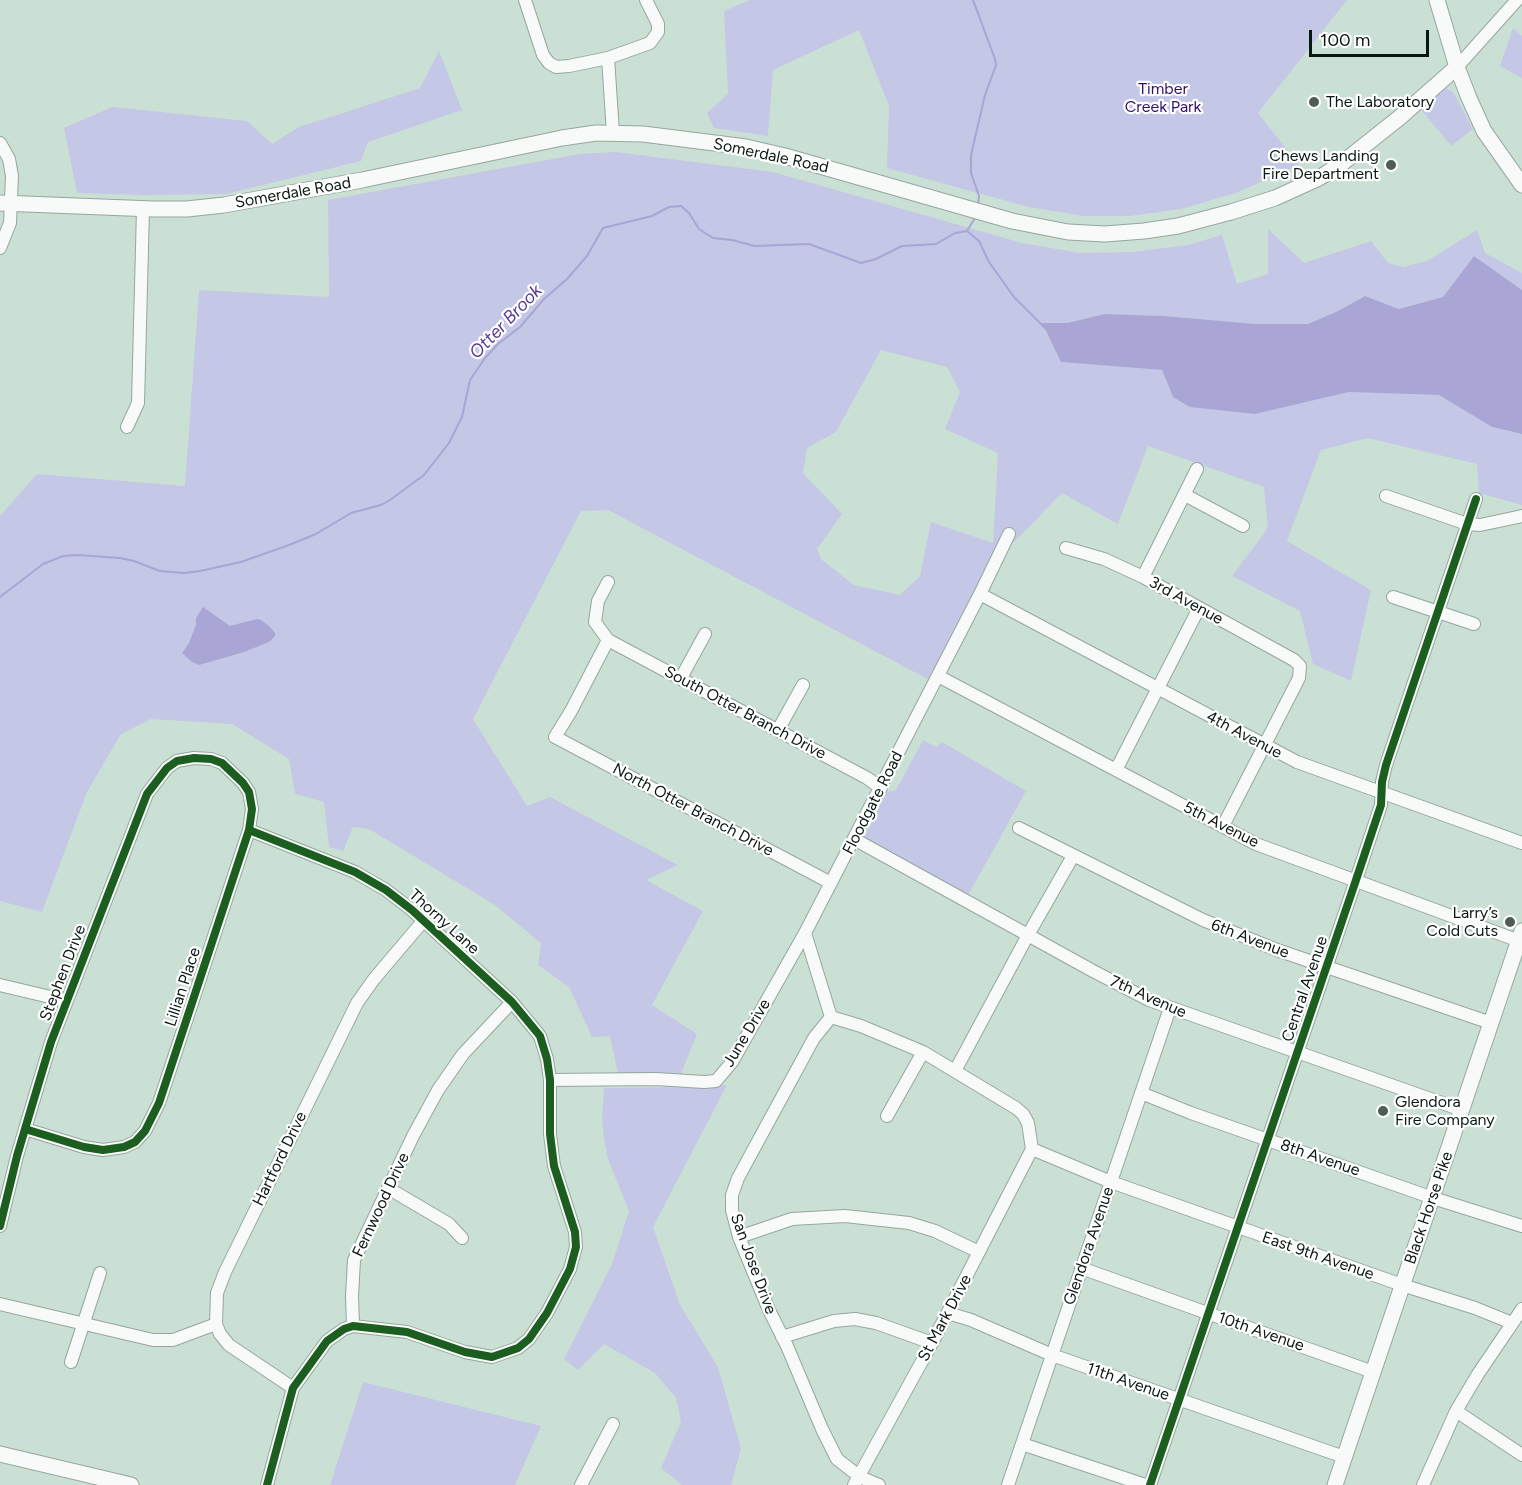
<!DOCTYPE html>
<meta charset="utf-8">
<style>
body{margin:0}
#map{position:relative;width:1522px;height:1485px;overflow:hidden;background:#cbe0d5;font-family:Figtree,sans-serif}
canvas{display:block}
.scale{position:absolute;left:1309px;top:30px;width:120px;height:27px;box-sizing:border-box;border:3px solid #0a1812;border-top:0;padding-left:8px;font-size:18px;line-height:21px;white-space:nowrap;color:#0a1812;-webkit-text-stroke:4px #fff;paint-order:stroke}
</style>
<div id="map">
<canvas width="1522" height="1485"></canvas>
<div class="scale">100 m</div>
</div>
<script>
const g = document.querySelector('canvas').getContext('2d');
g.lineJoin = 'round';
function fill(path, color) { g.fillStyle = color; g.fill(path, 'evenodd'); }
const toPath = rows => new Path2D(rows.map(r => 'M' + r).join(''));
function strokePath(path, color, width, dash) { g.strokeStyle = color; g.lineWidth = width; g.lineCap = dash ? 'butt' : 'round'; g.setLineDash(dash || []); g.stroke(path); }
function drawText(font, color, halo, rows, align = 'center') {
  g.font = font + ' Figtree,sans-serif'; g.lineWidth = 4.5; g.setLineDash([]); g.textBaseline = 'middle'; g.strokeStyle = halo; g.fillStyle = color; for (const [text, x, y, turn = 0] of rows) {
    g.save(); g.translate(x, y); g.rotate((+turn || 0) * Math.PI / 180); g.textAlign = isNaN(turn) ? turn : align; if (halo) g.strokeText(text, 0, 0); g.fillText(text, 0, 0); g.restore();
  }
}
fill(toPath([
 [750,0,1347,0,1258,113,1299,165,1236,193,1181,209,1130,216,1083,216,1029,207,887,168,889,106,859,30,773,70,768,136,714,128,707,113,728,94,724,11],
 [1513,28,1522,36,1522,78,1500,66],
 [439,51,462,110,368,142,361,161,226,194,143,195,77,193,64,128,112,107,247,121,272,144,299,127,420,88],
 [1444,87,1453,92,1473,129,1451,146,1419,107],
 [616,152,773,172,1022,243,1080,253,1132,252,1188,245,1222,235,1237,284,1268,274,1268,229,1304,263,1371,241,1388,263,1403,267,1427,261,1477,230,1485,253,1522,273,1522,290,1474,256,1443,297,1399,309,1365,296,1338,311,1308,324,1256,324,1164,316,1105,314,1067,323,1042,324,1061,362,1162,370,1173,397,1255,414,1349,392,1439,395,1492,427,1522,434,1522,505,1479,493,1477,464,1368,438,1321,450,1287,541,1371,590,1351,681,1313,664,1300,611,1232,576,1268,528,1264,487,1148,446,1118,524,1062,493,1003,553,937,684,608,510,581,511,473,719,527,806,550,797,678,865,646,880,703,911,652,1005,697,1034,678,1081,619,1079,610,1036,592,1037,569,987,538,965,541,943,495,905,369,829,353,827,343,851,329,847,324,802,295,794,289,759,232,724,151,719,121,734,87,792,42,912,0,901,0,516,37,474,185,486,199,290,329,297,328,200,580,154],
 [881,350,947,367,960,392,945,429,998,453,993,543,931,522,920,576,900,595,854,585,822,560,817,549,842,514,803,473,807,448,836,432],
 [923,740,936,747,942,742,1026,791,967,897,863,840,886,792,896,790],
 [727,1085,653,1227,680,1305,718,1367,741,1449,731,1485,682,1485,661,1468,681,1422,676,1398,655,1373,604,1344,578,1370,564,1359,612,1264,629,1211,608,1159,604,1139,602,1120,604,1088,702,1087],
 [363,1382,541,1426,515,1485,330,1485]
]), '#c4c7e6');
fill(toPath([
 [1474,256,1522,290,1522,434,1492,427,1439,395,1349,392,1255,414,1190,407,1173,397,1162,370,1061,362,1042,323,1067,323,1105,314,1164,316,1256,324,1308,324,1338,311,1365,296,1399,309,1443,297],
 [203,607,230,626,257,619,261,620,269,626,275,633,275,636,269,642,244,652,199,665,192,662,182,653,189,643,196,625,196,618]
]), '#a9a5d5');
strokePath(toPath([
 [973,0,995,59,996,65,985,95,971,155,971,173,979,196,978,206],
 [967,231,979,241,989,262,1014,297,1045,328],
 [967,231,975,218],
 [0,597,43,564,63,556,78,555,120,558,134,561,160,571,184,573,200,571,241,562,289,545,316,534,351,513,381,505,390,500,424,475,449,443,462,417,470,380,485,358,498,344,520,327,544,299,567,279,587,256,603,228,652,216,669,207,681,206,689,213,699,229,713,238,732,240,755,246,809,244,861,263,876,259,902,246,936,244,955,233,967,231]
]), '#a9a5d5', 2);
const minor = toPath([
 [525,0,543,55,549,63,556,67,569,66,608,58,650,43,658,32,658,24,646,0],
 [608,58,613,133],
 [1457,67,1517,0],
 [0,143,9,159,12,176,10,223,0,248],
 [127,427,138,403,143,209],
 [1185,495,1243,526],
 [1386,496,1467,524,1480,525,1522,516],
 [1066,548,1104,559,1143,577,1294,660,1300,666,1299,678,1223,826],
 [1143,577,1197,469],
 [608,582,598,601,595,622,608,640,867,778,881,788],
 [980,594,1297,762,1522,843],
 [1393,597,1474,624],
 [608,640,571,711,555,737,831,883],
 [938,676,1256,844,1522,942],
 [681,678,705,634],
 [778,730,803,685],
 [1116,770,1199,608],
 [1019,828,1203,920,1277,950,1491,1023],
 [249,830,355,872,386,890,412,910,512,1002,540,1036,547,1059,550,1080,550,1134,554,1166,575,1232,576,1247,570,1269,547,1313,529,1339,518,1348,492,1357,465,1352,407,1332,353,1326,344,1329,327,1341,293,1388,267,1485],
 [854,839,1093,971,1149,1000,1462,1110],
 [0,985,67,1001],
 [831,1017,814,1038,738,1178,732,1195,732,1210,739,1237,769,1310,787,1346,822,1429,837,1459,860,1477,879,1485],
 [831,1017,805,933,980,594,1009,534],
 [831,1017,861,1026,923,1052,1016,1108,1023,1114,1028,1123,1032,1149],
 [955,1071,1028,935,1073,856],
 [550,1080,656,1079,704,1082,716,1081,732,1062,805,933],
 [1141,1093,1191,1113,1433,1198,1522,1226],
 [887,1116,923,1052],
 [1032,1149,1111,1182,1402,1285,1475,1308,1512,1323],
 [388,1188,449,1224,462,1238],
 [0,1226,17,1156,25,1129,51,1042,147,794,167,768,177,761,194,758,211,759,222,763,243,783,249,792,252,809,249,830,159,1103,145,1131,135,1142,124,1147,103,1150,84,1147,25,1129],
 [739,1237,792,1219,845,1216,909,1223,935,1231,979,1252],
 [1081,1268,1373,1372],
 [0,1304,153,1340,173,1340,216,1324],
 [948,1313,971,1320,1052,1355,1344,1457],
 [353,1326,352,1296,354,1260,413,1136,438,1090,463,1054,512,1002],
 [782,1337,834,1321,855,1319,876,1323,932,1343],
 [71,1362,100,1273],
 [293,1388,229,1345,220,1334,216,1324,217,1293,225,1272,357,1003,374,979,424,920],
 [1456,1411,1522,1455],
 [1022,1444,1145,1485],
 [581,1485,613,1424],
 [854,1485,932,1343,1032,1149],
 [1008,1485,1170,1008],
 [1150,1485,1356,880,1381,805,1382,782,1386,765,1476,499],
 [1423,1485,1456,1411,1478,1374,1522,1309]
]);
const major = toPath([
 [1437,0,1457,67,1469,98,1484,131,1522,185],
 [0,203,153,209,187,209,224,205,362,180,562,138,596,133,643,134,746,147,785,156,1012,221,1068,232,1105,234,1144,231,1178,226,1231,212,1275,198,1319,178,1341,164,1399,118,1457,67],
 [0,1454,131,1485],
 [1335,1485,1522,931]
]);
strokePath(minor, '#96a69d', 14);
strokePath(major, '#96a69d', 17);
strokePath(minor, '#f7faf9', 12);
strokePath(major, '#f7faf9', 15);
strokePath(toPath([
 [249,830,355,872,386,890,412,910,512,1002,540,1036,547,1059,550,1080,550,1134,554,1166,575,1232,576,1247,570,1269,547,1313,529,1339,518,1348,492,1357,465,1352,407,1332,353,1326,344,1329,327,1341,293,1388,267,1485],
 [0,1226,17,1156,25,1129,51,1042,147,794,167,768,177,761,194,758,211,759,222,763,243,783,249,792,252,809,249,830,159,1103,145,1131,135,1142,124,1147,103,1150,84,1147,25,1129],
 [1150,1485,1356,880,1381,805,1382,782,1386,765,1476,499]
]), '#1b5e20', 8);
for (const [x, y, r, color] of [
 [1314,102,6,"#4e5e56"],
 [1391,165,6,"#4e5e56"],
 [1510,922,6,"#4e5e56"],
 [1383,1111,6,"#4e5e56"]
]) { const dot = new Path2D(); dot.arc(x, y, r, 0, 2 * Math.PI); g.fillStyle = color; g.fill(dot); strokePath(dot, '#fff', 2); }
drawText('16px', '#311167', '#fff', [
 ["Timber",1163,89],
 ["Creek Park",1163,107]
]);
drawText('16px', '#0a1812', '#fff', [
 ["The Laboratory",1326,102],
 ["Chews Landing",1379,156,"right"],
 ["Fire Department",1379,174,"right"],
 ["Larry’s",1498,913,"right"],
 ["Cold Cuts",1498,931,"right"],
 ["Glendora",1395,1102],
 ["Fire Company",1395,1120]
], 'left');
drawText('16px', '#0a1812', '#fff', [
 ["Somerdale Road",771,156,12],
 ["Somerdale Road",293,193,-10],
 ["3rd Avenue",1186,601,29],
 ["South Otter Branch Drive",745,713,28],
 ["4th Avenue",1244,735,28],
 ["Floodgate Road",873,803,-63],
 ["North Otter Branch Drive",693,810,28],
 ["5th Avenue",1221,825,27],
 ["Thorny Lane",444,922,42],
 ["6th Avenue",1250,939,21],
 ["Stephen Drive",63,973,-69],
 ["Lillian Place",183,987,-72],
 ["Central Avenue",1305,989,-71],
 ["7th Avenue",1148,997,24],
 ["June Drive",747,1033,-59],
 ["8th Avenue",1320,1158,19],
 ["Hartford Drive",280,1159,-64],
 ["Fernwood Drive",381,1205,-65],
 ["Black Horse Pike",1429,1208,-71],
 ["Glendora Avenue",1089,1246,-71],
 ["East 9th Avenue",1318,1256,19],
 ["San Jose Drive",753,1264,70],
 ["St Mark Drive",945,1318,-62],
 ["10th Avenue",1261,1332,19],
 ["11th Avenue",1128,1382,19]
]);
drawText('italic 18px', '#563d94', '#fff', [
 ["Otter Brook",506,322,-46]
]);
</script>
